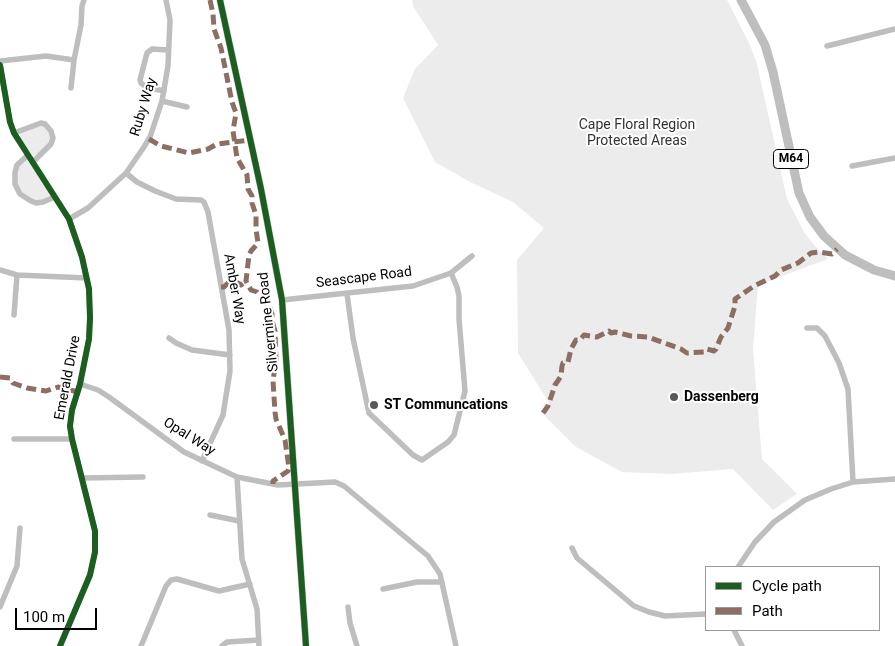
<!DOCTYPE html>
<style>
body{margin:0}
#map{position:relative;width:895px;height:646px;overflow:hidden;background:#fff;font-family:Roboto,sans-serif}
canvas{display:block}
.legend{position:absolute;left:705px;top:566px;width:175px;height:65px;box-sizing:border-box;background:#fff;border:1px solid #999;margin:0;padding:6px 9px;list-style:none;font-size:15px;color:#000}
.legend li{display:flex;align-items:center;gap:10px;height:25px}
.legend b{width:25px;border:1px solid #999}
.scale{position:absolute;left:15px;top:608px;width:82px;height:22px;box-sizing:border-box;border:2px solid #000;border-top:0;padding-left:6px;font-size:15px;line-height:18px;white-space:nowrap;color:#000;-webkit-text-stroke:4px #fff;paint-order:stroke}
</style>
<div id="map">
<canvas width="895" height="646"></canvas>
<ul class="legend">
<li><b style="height:6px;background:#1b5e20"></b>Cycle path</li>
<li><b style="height:6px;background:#8d6e63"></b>Path</li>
</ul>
<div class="scale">100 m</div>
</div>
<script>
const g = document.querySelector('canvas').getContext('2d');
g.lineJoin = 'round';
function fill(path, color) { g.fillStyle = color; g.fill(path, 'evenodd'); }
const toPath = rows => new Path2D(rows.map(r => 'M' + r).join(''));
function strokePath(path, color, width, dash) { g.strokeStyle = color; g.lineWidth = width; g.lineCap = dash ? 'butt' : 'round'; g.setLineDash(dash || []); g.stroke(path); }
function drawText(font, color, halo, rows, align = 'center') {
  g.font = font + ' Roboto,sans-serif'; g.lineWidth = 4; g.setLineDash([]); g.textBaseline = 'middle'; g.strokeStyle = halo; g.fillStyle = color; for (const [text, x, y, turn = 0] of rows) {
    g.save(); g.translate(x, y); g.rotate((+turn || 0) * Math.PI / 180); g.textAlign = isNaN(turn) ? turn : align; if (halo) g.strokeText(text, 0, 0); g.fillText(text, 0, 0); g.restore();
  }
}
fill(toPath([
 [412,0,727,0,750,45,757,64,787,199,804,232,815,246,828,259,758,285,753,349,762,459,797,494,773,510,733,469,671,474,622,472,576,447,543,414,549,403,518,353,517,260,544,228,513,202,472,183,435,162,403,98,415,69,438,45,413,6],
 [46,124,53,139,38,154,33,156,20,138,21,130],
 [29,156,54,197,39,203,27,197,19,191,16,178,17,168]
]), '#ececec');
strokePath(toPath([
 [827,46,895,29],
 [0,61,46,56,74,60],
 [0,65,10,122,14,133,69,219,82,257,89,289,90,318,89,339,80,384,72,410,70,426,72,439,95,531,95,552,90,575,60,646],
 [71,88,74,60,81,25,82,6,84,0],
 [164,91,146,87,141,83,140,80,147,53,152,49,168,50],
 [162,101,187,107],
 [14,133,41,123,45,124,51,131,53,138,51,144,33,162],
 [28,155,17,165,15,172,15,184,20,194,31,201,36,203,43,202,55,197],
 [852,166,895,158],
 [126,173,137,182,155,191,176,199,201,200,204,202,208,212,229,330,230,371,223,415,202,461],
 [69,219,88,208,126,173,144,147,150,137,162,101,168,66,170,20,166,0],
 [0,270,17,275,87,278],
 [347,294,353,338,369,413,413,455,422,460,448,442,454,435,465,391,459,319,459,296,457,287,451,273],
 [282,300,413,286,451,273,472,256],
 [14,315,17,275],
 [807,328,817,328,825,336,839,363,848,389,853,482],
 [169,338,176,343,192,350,230,355],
 [80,384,98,390,109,397,184,452,237,477,278,485,335,482,344,486,428,556,440,574,456,646],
 [14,439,72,439],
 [237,477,242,559,257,609,259,646],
 [82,478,143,477],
 [210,515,239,521],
 [572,548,577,558,634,606,649,612,665,616,706,614],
 [738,567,755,542,774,522,805,500,831,489,853,482,895,479],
 [383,589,417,582,442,582],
 [0,607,17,566,20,528],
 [348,607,350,623,357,646],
 [734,630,742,646],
 [141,646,166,586,171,580,177,579,219,591,250,584],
 [222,646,227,642,259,640]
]), '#bebebe', 5.5);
strokePath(toPath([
 [220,0,261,189,282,300,306,646]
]), '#bebebe', 7);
strokePath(toPath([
 [741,0,765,45,773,72,799,193,810,217,824,236,845,255,874,270,895,276]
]), '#bebebe', 9);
strokePath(toPath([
 [210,0,213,14,214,29,221,48,232,102,236,113,233,131,237,158,247,175,248,189,252,196,252,203,256,215,256,229,258,243,251,251,249,255,246,281,251,290,257,292,262,299,270,307,272,314,272,321,275,331,276,359,273,381,275,412,276,419,285,440,289,468,288,471,273,481,273,484],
 [149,139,161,146,189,153,208,149,217,144,250,140],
 [221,287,224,287,228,283,236,282,241,285,246,281],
 [0,377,10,378,13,383,27,388,46,391,58,387,78,392],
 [543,413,548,406,555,385,561,376,562,366,563,363,568,362,571,349,576,340,580,340,584,335,597,337,609,331,611,333,615,332,631,336,648,337,681,349,687,353,704,352,707,349,714,351,716,349,721,337,728,328,735,306,735,299,754,286,775,276,781,270,798,263,811,253,819,252,832,254,837,249]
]), '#8d6e63', 5, [10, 5]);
strokePath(toPath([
 [220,0,261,189,282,300,306,646],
 [0,65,10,122,14,133,69,219,82,257,89,289,90,318,89,339,80,384,72,410,70,426,72,439,95,531,95,552,90,575,60,646]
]), '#1b5e20', 6);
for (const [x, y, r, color] of [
 [674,397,5,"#595959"],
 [374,405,5,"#595959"]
]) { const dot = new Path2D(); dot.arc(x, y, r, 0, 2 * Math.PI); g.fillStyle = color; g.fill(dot); strokePath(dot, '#fff', 2); }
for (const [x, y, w] of [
 [791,159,35]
]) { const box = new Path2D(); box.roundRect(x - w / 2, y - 9.5, w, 19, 4); g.fillStyle = '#fff'; g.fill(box); strokePath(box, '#000', 1); }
drawText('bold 12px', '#000', null, [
 ["M64",791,159]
]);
drawText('14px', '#000', '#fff', [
 ["Ruby Way",144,107,-73],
 ["Seascape Road",364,278,-7],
 ["Amber Way",234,289,80],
 ["Silvermine Road",269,322,-96],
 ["Emerald Drive",68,378,-79],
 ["Opal Way",189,437,32]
]);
drawText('14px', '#333', '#fff', [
 ["Cape Floral Region",637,125],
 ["Protected Areas",637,141]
]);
drawText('bold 14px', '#000', '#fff', [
 ["Dassenberg",684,397],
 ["ST Communcations",384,405]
], 'left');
</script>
